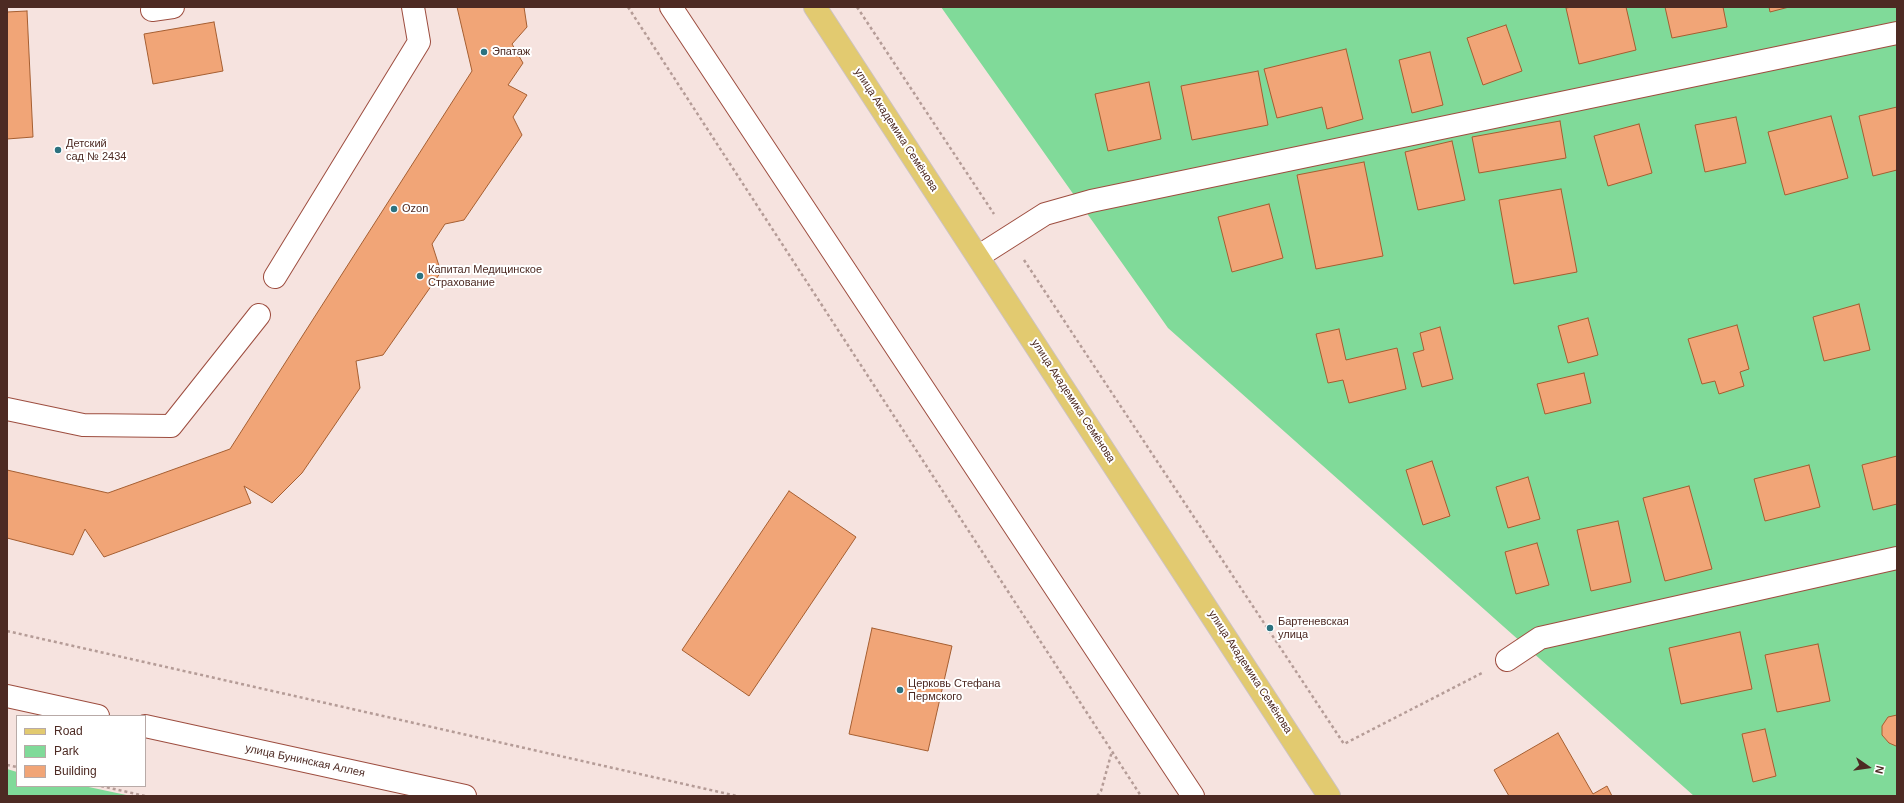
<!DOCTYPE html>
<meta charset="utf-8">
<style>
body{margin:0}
#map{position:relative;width:1904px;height:803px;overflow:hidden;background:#f6e3df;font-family:Helvetica,sans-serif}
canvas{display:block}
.frame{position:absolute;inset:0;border:8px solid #4d2a23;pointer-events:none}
.legend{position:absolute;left:16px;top:715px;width:130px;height:72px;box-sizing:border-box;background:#fff;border:1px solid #b8aaa7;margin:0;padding:5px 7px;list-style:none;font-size:12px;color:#4d2a23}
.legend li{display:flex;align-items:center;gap:8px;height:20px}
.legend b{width:20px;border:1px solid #b8aaa7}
.north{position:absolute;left:1848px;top:747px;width:40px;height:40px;-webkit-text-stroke:3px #fff;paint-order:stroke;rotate:103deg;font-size:11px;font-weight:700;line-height:16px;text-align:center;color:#4d2a23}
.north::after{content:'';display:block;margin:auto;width:14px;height:18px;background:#4d2a23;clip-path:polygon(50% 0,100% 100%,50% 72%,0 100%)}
</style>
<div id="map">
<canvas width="1904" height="803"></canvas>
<div class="frame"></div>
<ul class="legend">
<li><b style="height:5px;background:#e2ca70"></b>Road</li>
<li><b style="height:11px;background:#80da99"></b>Park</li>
<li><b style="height:11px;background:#f1a577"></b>Building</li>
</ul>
<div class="north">N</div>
</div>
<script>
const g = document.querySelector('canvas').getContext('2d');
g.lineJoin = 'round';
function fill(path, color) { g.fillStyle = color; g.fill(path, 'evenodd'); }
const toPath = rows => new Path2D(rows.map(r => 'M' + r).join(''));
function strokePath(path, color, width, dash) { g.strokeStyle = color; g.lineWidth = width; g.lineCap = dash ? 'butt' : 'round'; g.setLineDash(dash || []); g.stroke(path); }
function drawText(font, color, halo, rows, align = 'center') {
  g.font = font + ' Helvetica,sans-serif'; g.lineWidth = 4; g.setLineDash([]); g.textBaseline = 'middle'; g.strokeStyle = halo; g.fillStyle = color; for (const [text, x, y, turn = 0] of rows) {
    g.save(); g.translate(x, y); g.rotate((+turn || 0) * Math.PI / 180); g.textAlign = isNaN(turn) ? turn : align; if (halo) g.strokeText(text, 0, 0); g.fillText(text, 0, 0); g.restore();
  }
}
fill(toPath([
 [941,7,1897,7,1897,796,1694,796,1168,328],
 [7,769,17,772,17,786,84,786,131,796,7,796]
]), '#80da99');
const building = toPath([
 [457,7,524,7,527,27,512,44,523,63,508,85,527,95,513,117,522,135,464,220,445,224,432,244,441,272,383,355,356,361,360,388,302,473,272,503,244,486,251,503,104,557,85,529,73,555,7,538,7,470,108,493,230,449,472,71,457,7],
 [1572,7,1626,7,1636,50,1579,64,1566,8,1572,7],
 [1665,7,1723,7,1727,27,1672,38,1665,7],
 [1769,7,1789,7,1770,12,1769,7],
 [27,11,33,137,7,139,7,12,27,11],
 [214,22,223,71,153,84,144,34,214,22],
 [1506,25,1522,71,1483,85,1467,38,1506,25],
 [1346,49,1363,119,1327,129,1322,107,1277,118,1264,69,1346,49],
 [1430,52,1443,105,1412,113,1399,60,1430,52],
 [1258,71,1268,125,1192,140,1181,86,1258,71],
 [1149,82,1161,139,1108,151,1095,94,1149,82],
 [1897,107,1897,170,1873,176,1859,116,1897,107],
 [1831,116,1848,178,1785,195,1768,132,1831,116],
 [1736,117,1746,163,1705,172,1695,125,1736,117],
 [1560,121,1566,158,1479,173,1472,137,1560,121],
 [1639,124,1652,173,1608,186,1594,136,1639,124],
 [1452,141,1465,200,1418,210,1405,152,1452,141],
 [1364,162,1383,256,1316,269,1297,175,1364,162],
 [1561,189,1577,272,1514,284,1499,200,1561,189],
 [1269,204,1283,258,1232,272,1218,217,1269,204],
 [1859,304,1870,350,1824,361,1813,317,1859,304],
 [1588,318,1598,355,1568,363,1558,326,1588,318],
 [1737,325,1749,369,1740,372,1744,386,1719,394,1715,381,1702,384,1688,339,1737,325],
 [1440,327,1453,379,1422,387,1413,353,1424,350,1420,333,1440,327],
 [1339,329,1346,360,1397,348,1406,389,1349,403,1343,380,1328,383,1316,334,1339,329],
 [1584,373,1591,403,1545,414,1537,384,1584,373],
 [1897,456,1897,504,1873,510,1862,465,1897,456],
 [1432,461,1450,516,1423,525,1406,470,1432,461],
 [1809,465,1820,507,1765,521,1754,479,1809,465],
 [1528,477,1540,519,1508,528,1496,487,1528,477],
 [1689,486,1712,569,1665,581,1643,498,1689,486],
 [789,491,856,537,749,696,682,650,789,491],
 [1618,521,1631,582,1591,591,1577,530,1618,521],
 [1537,543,1549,585,1516,594,1505,552,1537,543],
 [872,628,952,646,928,751,849,734,872,628],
 [1740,632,1752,689,1681,704,1669,648,1740,632],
 [1818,644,1830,701,1777,712,1765,655,1818,644],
 [1897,715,1897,746,1896,746,1889,743,1882,735,1882,726,1888,717,1897,715],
 [1765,729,1776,776,1753,782,1742,734,1765,729],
 [1558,733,1593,794,1607,786,1612,796,1509,796,1494,770,1558,733]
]);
fill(building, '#f1a577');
strokePath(building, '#a55e31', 1);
const minor = toPath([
 [671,7,1193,796],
 [152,10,173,7],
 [979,256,1045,214,1091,201,1897,33],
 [275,277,419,42,413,7],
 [7,409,83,425,171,426,259,315],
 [1507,660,1540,638,1897,558],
 [7,696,98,716],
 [145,726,465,796]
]);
const major = toPath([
 [815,7,1329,796]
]);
strokePath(minor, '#9d4d3f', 24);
strokePath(major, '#cdc3c1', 24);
strokePath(toPath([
 [628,7,1141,796],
 [857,7,994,214],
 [1024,260,1344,744,1484,672],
 [7,631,737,796],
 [7,765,17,767],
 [101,786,145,796],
 [1097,796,1101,791,1112,751]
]), '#b59c97', 2.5, [3, 3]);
strokePath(minor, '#fff', 22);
strokePath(major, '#e2ca70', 22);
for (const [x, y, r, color] of [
 [484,52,4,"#2c727f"],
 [58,150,4,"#2c727f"],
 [394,209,4,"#2c727f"],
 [420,276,4,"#2c727f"],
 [1270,628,4,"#2c727f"],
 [900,690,4,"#2c727f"]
]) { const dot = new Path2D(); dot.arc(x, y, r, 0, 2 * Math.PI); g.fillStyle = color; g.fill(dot); strokePath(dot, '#fff', 1.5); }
drawText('11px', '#4d2a23', '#fff', [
 ["Эпатаж",492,52],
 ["Детский",66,144],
 ["сад № 2434",66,157],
 ["Ozon",402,209],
 ["Капитал Медицинское",428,270],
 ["Страхование",428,283],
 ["Бартеневская",1278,622],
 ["улица",1278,635],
 ["Церковь Стефана",908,684],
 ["Пермского",908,697]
], 'left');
drawText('11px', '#4d2a23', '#fff', [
 ["улица Академика Семёнова",896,130,57],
 ["улица Академика Семёнова",1073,401,57],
 ["улица Академика Семёнова",1250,672,57],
 ["улица Бунинская Аллея",305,761,12]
]);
</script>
